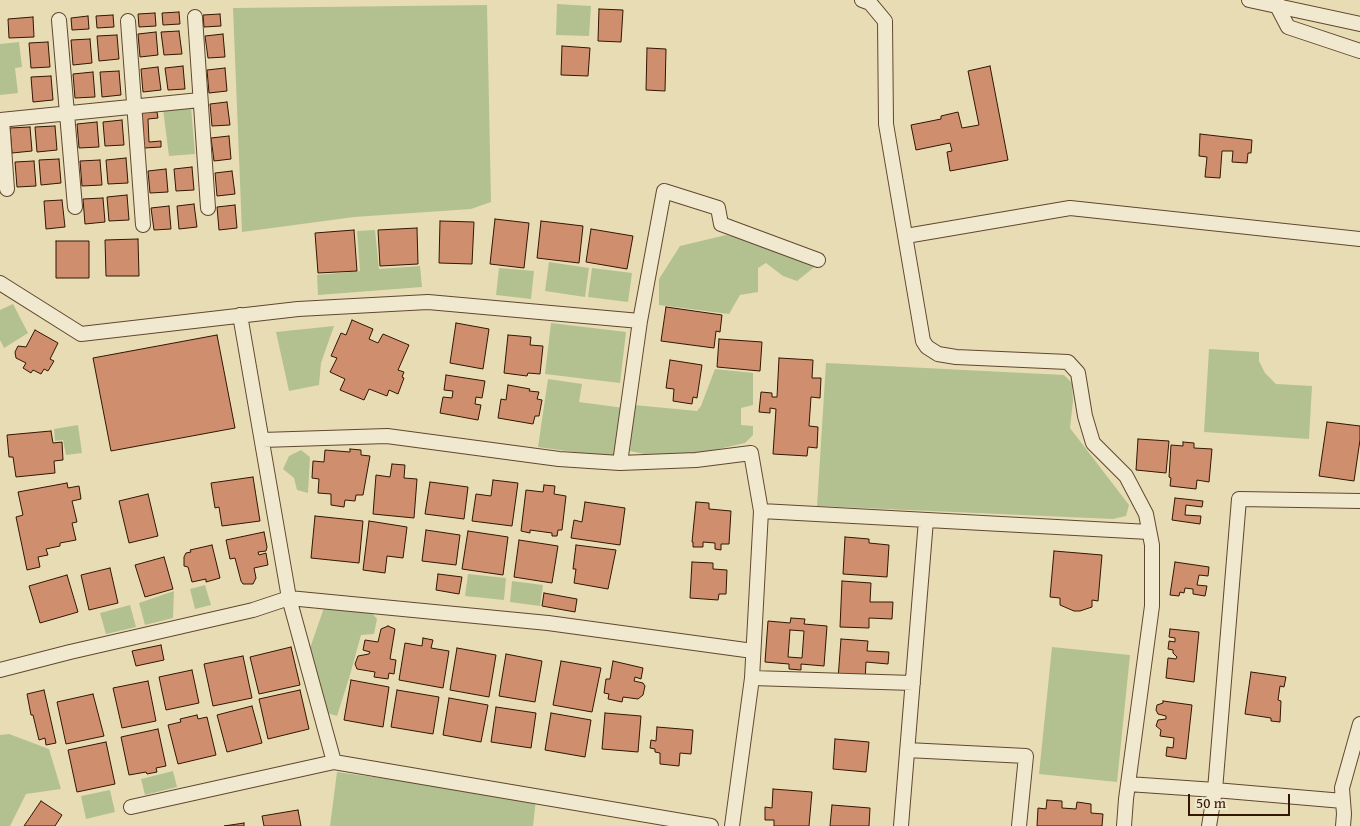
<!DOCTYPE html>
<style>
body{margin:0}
#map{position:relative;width:1360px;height:826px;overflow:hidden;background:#e8dcb5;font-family:"Gentium Book Plus",serif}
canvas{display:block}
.scale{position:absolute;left:1188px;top:794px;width:102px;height:22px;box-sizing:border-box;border:2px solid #321601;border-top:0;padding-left:6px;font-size:15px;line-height:18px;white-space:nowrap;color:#321601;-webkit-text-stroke:4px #f0e8cf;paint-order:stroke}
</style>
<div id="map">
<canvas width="1360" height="826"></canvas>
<div class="scale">50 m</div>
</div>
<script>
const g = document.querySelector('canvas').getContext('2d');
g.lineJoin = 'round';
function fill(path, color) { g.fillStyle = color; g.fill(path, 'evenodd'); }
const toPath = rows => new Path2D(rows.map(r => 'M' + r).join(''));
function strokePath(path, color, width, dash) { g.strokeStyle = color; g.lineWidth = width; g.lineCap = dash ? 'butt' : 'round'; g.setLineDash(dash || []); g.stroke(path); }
fill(toPath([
 [557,4,591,6,589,36,556,35],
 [487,5,491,202,471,209,354,217,242,232,233,8],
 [19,42,22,67,15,68,18,93,0,95,0,44],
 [191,107,195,154,169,156,163,109],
 [375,230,379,269,420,266,422,287,318,295,317,275,360,271,357,231],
 [726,235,761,241,787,257,817,265,797,281,783,276,766,263,758,268,758,292,740,295,729,314,659,305,659,279,680,246],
 [549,262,589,268,585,297,545,291],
 [499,268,534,271,531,299,496,295],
 [592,268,632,273,628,302,588,297],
 [13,304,28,333,4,348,0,340,0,310],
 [551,323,626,332,620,383,545,374],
 [334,326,321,363,319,385,289,391,276,332],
 [1209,349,1259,352,1259,361,1265,373,1276,384,1312,386,1309,439,1204,432],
 [826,363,1064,375,1072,383,1073,401,1070,428,1129,505,1126,516,1113,519,817,506],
 [715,369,753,373,753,405,741,408,741,425,753,426,753,435,745,443,688,456,654,456,630,451,634,405,697,411,701,406],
 [548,379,582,384,579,402,624,408,616,458,538,447],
 [78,425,82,453,66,455,63,440,55,441,54,429],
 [301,450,310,457,308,493,297,490,294,478,283,469,289,456],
 [468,574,506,578,504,600,465,596],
 [512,581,543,585,540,606,510,602],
 [205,585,211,605,195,609,190,589],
 [174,591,173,618,145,625,139,603],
 [326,602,367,607,377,619,374,634,361,635,350,675,337,716,324,712,309,651],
 [130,605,136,627,106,634,100,613],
 [1052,647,1130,655,1117,782,1039,774],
 [9,734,49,749,61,789,26,794,10,826,0,826,0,735],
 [173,771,177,787,145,795,141,779],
 [337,772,536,799,533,826,330,826],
 [110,790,115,812,86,819,81,796]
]), '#b3c190');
const building = toPath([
 [599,9,623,10,621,42,598,41,599,9],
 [179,12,180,24,163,25,162,13,179,12],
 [155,13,156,26,139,27,138,14,155,13],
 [220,14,221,26,204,27,203,15,220,14],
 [113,15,114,27,97,28,96,16,113,15],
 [88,16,89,29,72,30,71,18,88,16],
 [33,17,34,37,9,38,8,19,33,17],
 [179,31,182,54,164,55,161,32,179,31],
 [156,32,158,55,140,57,138,34,156,32],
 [223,34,225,57,208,58,205,36,223,34],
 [117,35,119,59,99,61,97,36,117,35],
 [90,39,92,63,73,65,71,40,90,39],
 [48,42,50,67,31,68,29,43,48,42],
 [562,46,590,48,588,76,561,75,562,46],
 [647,48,666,49,665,91,646,90,647,48],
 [183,66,185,89,168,90,165,68,183,66],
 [990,66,1008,160,950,171,947,152,952,151,950,143,916,150,911,125,941,119,941,116,958,112,962,128,979,125,968,71,990,66],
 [158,67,161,90,143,92,141,69,158,67],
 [225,68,227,91,209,93,207,70,225,68],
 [119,71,121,95,102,97,100,72,119,71],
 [93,72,95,97,75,98,73,74,93,72],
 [51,76,53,100,33,102,31,77,51,76],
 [227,102,230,125,212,126,210,104,227,102],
 [142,112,157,112,158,118,148,119,149,142,161,141,161,147,144,148,142,112],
 [122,120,124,145,105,146,103,122,122,120],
 [97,122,99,147,79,148,77,124,97,122],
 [55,126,57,150,37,152,35,127,55,126],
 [30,127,32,151,12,153,10,128,30,127],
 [1200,134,1252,140,1251,153,1248,153,1247,163,1232,162,1233,151,1222,151,1220,178,1205,177,1207,157,1199,156,1200,134],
 [229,136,231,159,214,161,211,138,229,136],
 [126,158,128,183,108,184,106,160,126,158],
 [59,159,61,183,41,185,39,160,59,159],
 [100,160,102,185,82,186,80,161,100,160],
 [34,161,36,186,17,187,15,162,34,161],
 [192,167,194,190,176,191,174,169,192,167],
 [166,169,168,192,150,193,148,171,166,169],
 [232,171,235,194,217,196,215,173,232,171],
 [127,195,129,220,109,221,107,197,127,195],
 [103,198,105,222,85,224,83,199,103,198],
 [62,200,65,227,46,229,44,201,62,200],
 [194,204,197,227,179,229,177,206,194,204],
 [235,205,237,228,219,230,217,207,235,205],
 [169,206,171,229,154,230,151,208,169,206],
 [495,219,529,223,524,268,490,264,495,219],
 [440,221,474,222,472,264,439,263,440,221],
 [541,221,583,226,579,263,537,258,541,221],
 [417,228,418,264,380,266,378,230,417,228],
 [591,229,633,236,627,269,586,262,591,229],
 [354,230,357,271,318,273,315,233,354,230],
 [138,239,139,276,106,276,105,240,138,239],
 [56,241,89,241,89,278,56,278,56,241],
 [666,307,722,315,720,332,716,331,714,348,661,341,666,307],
 [352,320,373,329,369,339,378,343,383,334,409,345,398,370,404,372,402,377,404,378,398,394,389,390,387,396,369,389,364,400,340,390,345,379,330,372,337,358,331,356,341,333,346,335,352,320],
 [456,323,489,329,483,369,450,363,456,323],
 [35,330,58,343,50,359,54,361,48,371,44,369,41,374,33,370,31,373,23,368,26,363,16,358,15,352,18,346,26,347,35,330],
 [217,335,235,428,111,451,93,358,217,335],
 [508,335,531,337,530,345,543,346,540,374,528,373,527,376,504,373,508,335],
 [719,339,762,342,760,371,717,367,719,339],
 [779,358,813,360,812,378,821,378,820,398,811,397,809,426,818,427,817,448,808,447,807,456,773,454,776,409,770,408,770,413,759,412,761,392,772,393,772,397,777,397,779,358],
 [670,360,702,365,697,398,693,397,692,404,673,401,674,389,666,388,670,360],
 [446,375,485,381,482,398,476,397,475,404,481,405,478,420,440,413,443,397,452,398,453,391,444,390,446,375],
 [508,385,530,389,529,391,539,392,537,399,542,400,539,416,535,416,533,424,498,418,501,399,506,400,508,385],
 [1327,422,1360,426,1360,440,1354,481,1319,476,1327,422],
 [51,431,53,443,62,442,63,460,54,461,55,473,16,477,13,457,9,457,7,435,51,431],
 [1138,439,1169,441,1166,473,1136,470,1138,439],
 [1183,442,1194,443,1194,448,1212,449,1209,482,1197,480,1196,489,1170,486,1171,478,1169,477,1171,445,1183,446,1183,442],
 [350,449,361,450,361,455,370,456,363,495,356,495,355,501,345,500,344,507,331,505,331,494,318,493,319,479,312,478,313,461,324,462,325,450,350,452,350,449],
 [392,464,405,465,404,478,417,479,414,518,373,514,376,475,390,477,392,464],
 [253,477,260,521,222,526,219,507,215,508,211,483,253,477],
 [493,480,518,483,512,526,472,521,476,494,491,496,493,480],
 [430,482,468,487,464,519,425,514,430,482],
 [67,483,68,488,79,486,81,499,72,501,77,522,72,523,76,540,60,543,60,546,46,549,48,555,38,557,40,567,27,570,16,517,23,515,18,492,67,483],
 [544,485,555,486,554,494,566,496,562,530,558,530,557,536,552,536,552,533,530,530,530,533,521,531,526,490,543,492,544,485],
 [148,494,158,536,129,543,119,501,148,494],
 [1175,498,1203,501,1202,507,1186,505,1185,515,1201,516,1200,524,1172,520,1175,498],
 [585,502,625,508,620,545,571,538,574,520,582,522,585,502],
 [696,502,709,503,709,509,731,511,729,544,721,544,721,550,715,549,715,543,703,542,703,547,693,547,693,542,692,542,696,502],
 [315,516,363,521,359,563,311,558,315,516],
 [369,521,407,527,403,558,387,556,385,573,363,570,369,521],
 [426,530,460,535,456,565,422,561,426,530],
 [468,531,508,537,503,575,462,569,468,531],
 [264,532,267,547,266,551,258,552,259,555,266,553,268,565,254,568,256,578,253,584,243,584,241,581,235,558,230,559,226,540,264,532],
 [845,537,869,539,869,543,889,545,887,577,843,574,845,537],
 [519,540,558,546,552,583,514,577,519,540],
 [212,545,220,578,206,582,206,579,192,582,188,567,184,566,184,557,186,553,191,552,190,550,212,545],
 [576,545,616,550,608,589,574,583,576,569,573,569,576,545],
 [1054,551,1102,555,1098,601,1092,600,1092,607,1080,611,1074,611,1060,605,1060,598,1050,597,1054,551],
 [164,557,173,589,145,597,135,565,164,557],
 [692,562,713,563,713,569,727,570,726,594,719,594,718,600,690,598,692,562],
 [1175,562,1209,567,1208,576,1199,575,1197,585,1207,586,1205,596,1193,594,1193,589,1185,588,1184,593,1180,592,1179,596,1170,595,1175,562],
 [110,568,118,603,89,610,81,575,110,568],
 [438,574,462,577,459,594,436,590,438,574],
 [67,575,78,612,40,623,29,586,67,575],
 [842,581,871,583,870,602,893,602,892,619,869,618,869,628,840,627,842,581],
 [544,593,577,599,575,612,542,606,544,593],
 [791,618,805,619,804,624,827,626,824,666,801,664,801,670,789,669,789,664,765,662,768,621,790,623,791,618],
 [790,630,804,631,802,658,788,657,790,630],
 [388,626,395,629,390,659,396,660,394,674,389,673,388,679,374,677,375,672,357,669,355,664,358,656,369,654,370,652,363,650,365,640,378,642,381,629,388,626],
 [1170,629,1199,632,1194,682,1166,678,1168,658,1176,659,1177,657,1173,653,1173,650,1168,649,1169,641,1175,642,1175,638,1169,637,1170,629],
 [423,638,433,640,431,648,449,651,443,688,399,680,405,643,422,646,423,638],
 [841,639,868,641,867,651,889,652,888,664,866,662,865,681,838,679,841,639],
 [161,645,164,660,136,666,132,651,161,645],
 [291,647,300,685,259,694,250,657,291,647],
 [457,648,496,655,489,697,450,690,457,648],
 [506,654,542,661,535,702,499,696,506,654],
 [243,656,252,698,213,706,204,664,243,656],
 [561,661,601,668,592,712,553,705,561,661],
 [613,661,643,668,641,679,635,677,634,681,643,683,645,686,643,695,638,699,623,697,622,702,608,699,609,694,604,693,606,679,610,679,613,661],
 [192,670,199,703,166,710,159,677,192,670],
 [1251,672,1286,677,1284,687,1280,686,1278,700,1281,701,1280,722,1271,721,1271,718,1245,714,1251,672],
 [351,680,389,687,383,727,344,720,351,680],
 [148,681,156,721,122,728,113,688,148,681],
 [44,690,56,743,46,745,45,738,39,740,33,715,31,715,27,694,44,690],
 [300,690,309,729,268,739,259,699,300,690],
 [397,690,439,697,433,734,391,727,397,690],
 [93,694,104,736,66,744,57,702,93,694],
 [449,698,488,705,481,742,443,735,449,698],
 [1163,701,1192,705,1186,759,1166,756,1167,747,1173,748,1174,738,1160,736,1161,730,1156,726,1158,720,1166,719,1166,716,1158,714,1156,710,1157,705,1163,703,1163,701],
 [252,706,262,743,227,752,217,715,252,706],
 [496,707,536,713,531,748,491,742,496,707],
 [551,713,591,720,585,757,545,750,551,713],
 [605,713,641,716,638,752,602,749,605,713],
 [197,715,198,719,207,717,216,755,178,764,168,725,181,722,180,719,197,715],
 [657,727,693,730,691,754,680,753,679,766,660,764,660,753,655,752,655,749,650,748,651,740,656,741,657,727],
 [158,729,166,766,156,768,157,772,147,774,146,772,129,775,121,737,158,729],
 [835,739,869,742,866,772,833,769,835,739],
 [106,742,115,784,77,792,68,750,106,742],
 [773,789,812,792,809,826,774,826,774,820,765,820,765,807,772,808,773,789],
 [1047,800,1062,801,1062,808,1076,809,1077,802,1091,804,1091,813,1103,814,1102,826,1037,826,1038,808,1046,809,1047,800],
 [41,801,62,815,55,826,24,826,41,801],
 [832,805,870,808,869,826,830,826,832,805],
 [298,810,301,826,264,826,262,816,298,810],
 [244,823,244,826,224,826,244,823]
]);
fill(building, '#cf8f6e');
strokePath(building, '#321601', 1);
const minor = toPath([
 [862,0,870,3,885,21,886,124,923,341,927,347,938,354,956,357,1068,362,1078,373,1085,416,1093,443,1126,476,1146,514,1152,545,1152,606,1126,799,1124,826],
 [1249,0,1360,24],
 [1277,1,1277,6,1288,27,1360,51],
 [195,17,208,208],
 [59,20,75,207],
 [128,21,143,225],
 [0,120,200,100],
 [2,120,7,189],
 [906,236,1070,208,1360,239],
 [0,283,81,334,298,309,428,302,640,321],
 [240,315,289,598,548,623,753,651],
 [262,440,387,436,559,459,620,463,640,321,664,191,718,208,721,224,818,260],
 [620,463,696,460,751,453,761,511],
 [0,670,70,652,253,610,289,598,334,762,131,807],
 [752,678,913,683],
 [907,750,1026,756,1019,826],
 [334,762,711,826],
 [1128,784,1215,790,1209,826],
 [1343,801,1215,790,1239,499,1360,501],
 [732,826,752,678,761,511,1149,532],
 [901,826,926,520],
 [1343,826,1344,814,1342,788,1360,724]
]);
strokePath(minor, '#60482e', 16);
strokePath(minor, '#f0e8cf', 14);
</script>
